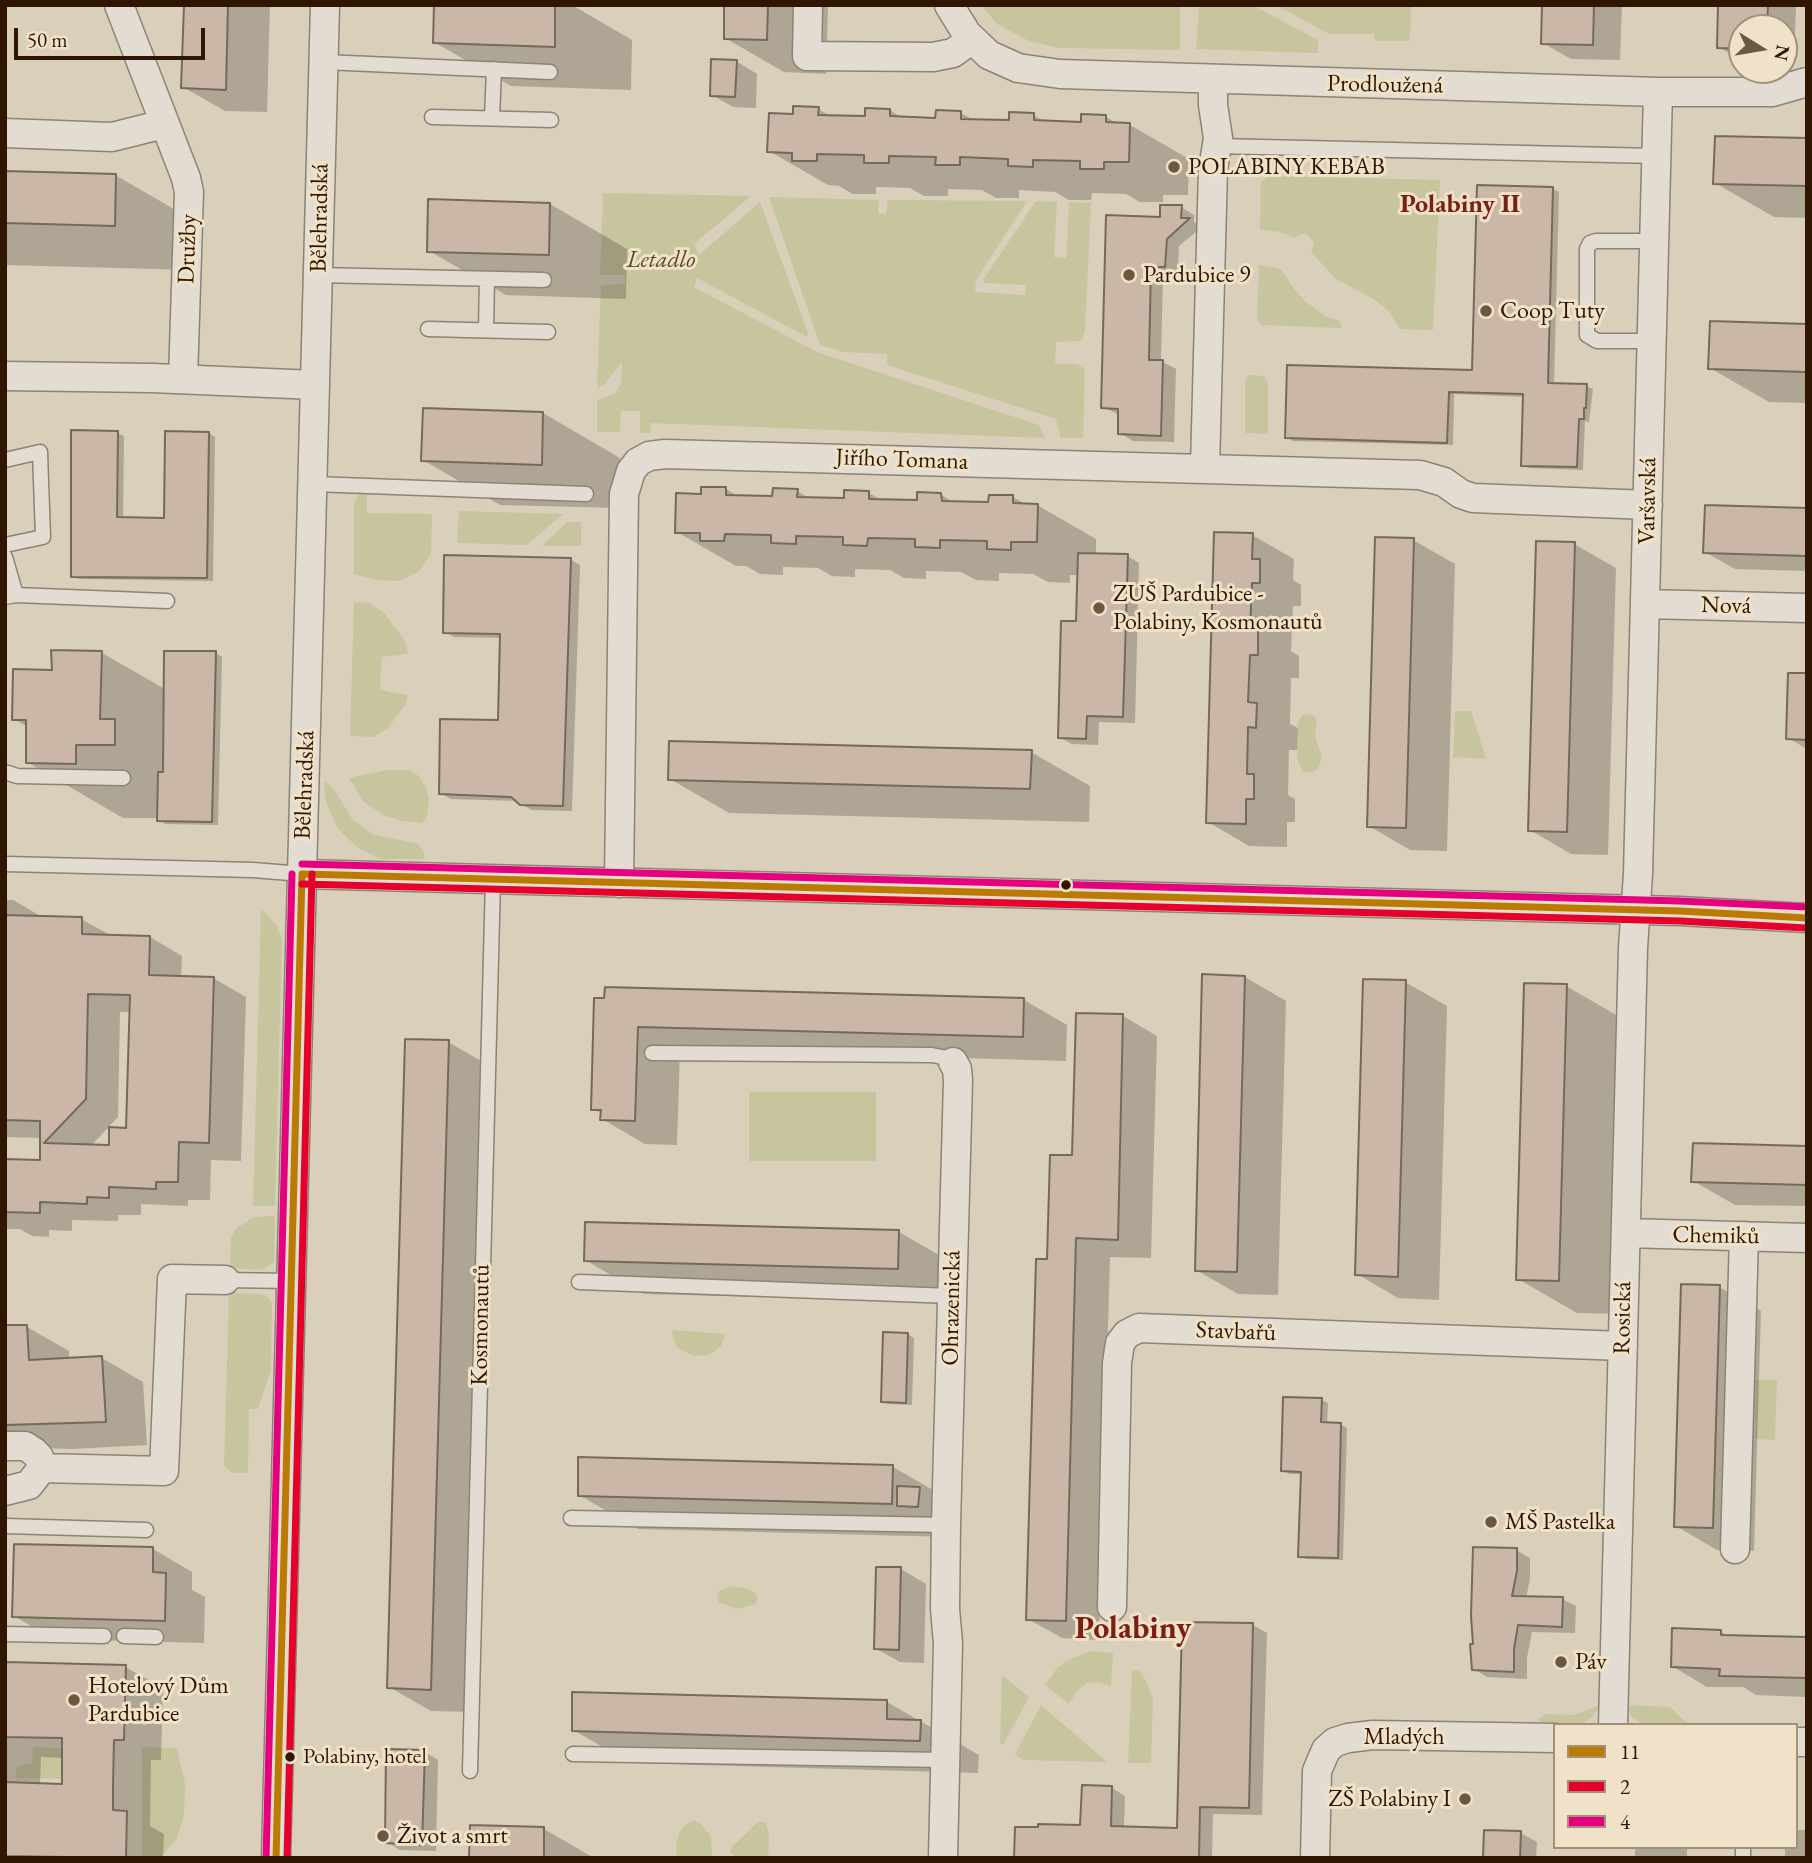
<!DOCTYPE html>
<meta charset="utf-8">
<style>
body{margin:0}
#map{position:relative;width:1812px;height:1863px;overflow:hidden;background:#dacfba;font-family:"EB Garamond",serif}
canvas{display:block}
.frame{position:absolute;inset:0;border:7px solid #301600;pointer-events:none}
.legend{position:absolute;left:1553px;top:1723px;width:245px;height:126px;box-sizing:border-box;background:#f0e2c9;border:2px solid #a39079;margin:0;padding:9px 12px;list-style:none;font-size:21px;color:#301600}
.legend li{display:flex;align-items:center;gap:14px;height:35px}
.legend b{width:35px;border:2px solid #a39079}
.north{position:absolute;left:1728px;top:14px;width:70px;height:70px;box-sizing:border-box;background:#f0e2c9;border:2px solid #a39079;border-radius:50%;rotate:101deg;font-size:19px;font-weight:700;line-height:28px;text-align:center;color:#301600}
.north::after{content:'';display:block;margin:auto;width:24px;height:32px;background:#6c5741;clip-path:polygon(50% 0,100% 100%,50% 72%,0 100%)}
.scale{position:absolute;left:14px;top:28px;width:191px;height:32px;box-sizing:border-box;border:4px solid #301600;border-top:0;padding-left:9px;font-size:21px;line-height:24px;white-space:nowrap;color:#301600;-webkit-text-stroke:5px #f0e2c9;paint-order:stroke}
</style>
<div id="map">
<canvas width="1812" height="1863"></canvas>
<div class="frame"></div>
<ul class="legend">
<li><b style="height:9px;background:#bb7b00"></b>11</li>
<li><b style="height:9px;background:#e4002b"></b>2</li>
<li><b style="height:9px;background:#e5007d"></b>4</li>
</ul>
<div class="north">N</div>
<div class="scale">50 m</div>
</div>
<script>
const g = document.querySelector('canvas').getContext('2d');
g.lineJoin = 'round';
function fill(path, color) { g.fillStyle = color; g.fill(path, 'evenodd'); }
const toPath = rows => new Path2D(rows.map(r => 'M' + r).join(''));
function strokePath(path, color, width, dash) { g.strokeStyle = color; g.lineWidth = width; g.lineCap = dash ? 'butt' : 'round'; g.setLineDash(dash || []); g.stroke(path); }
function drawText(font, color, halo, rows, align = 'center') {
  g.font = font + ' "EB Garamond",serif'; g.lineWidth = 6; g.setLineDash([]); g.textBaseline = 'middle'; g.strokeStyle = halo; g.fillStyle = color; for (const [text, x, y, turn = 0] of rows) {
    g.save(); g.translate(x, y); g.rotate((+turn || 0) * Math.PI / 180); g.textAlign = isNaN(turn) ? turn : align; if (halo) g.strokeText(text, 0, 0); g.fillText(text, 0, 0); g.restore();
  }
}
fill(toPath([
 [981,5,1180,5,1180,50,1061,48,1031,42,997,24],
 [1199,5,1252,5,1318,40,1318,53,1196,49],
 [1276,5,1411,5,1410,41,1375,41,1374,34,1329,34],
 [1269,176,1440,180,1433,330,1400,329,1389,312,1375,300,1336,279,1311,252,1314,243,1307,234,1301,234,1295,238,1280,232,1260,229,1261,182],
 [603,193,751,196,694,244,699,255,760,202,808,333,807,337,697,278,694,287,817,352,1039,425,1045,438,651,423,650,433,640,433,640,411,621,411,620,432,597,432,597,400,614,394,621,383,622,362,604,385,597,388,601,285,625,284,625,275,600,275],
 [769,197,879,200,878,213,886,214,888,200,1027,201,976,280,975,292,1025,295,1026,285,984,283,983,280,1036,201,1057,202,1054,257,1066,258,1069,202,1091,203,1085,331,1083,338,1079,341,1056,342,1055,364,1077,364,1085,369,1083,438,1061,438,1056,419,890,366,887,363,887,354,843,352,820,345],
 [1259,265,1281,269,1294,289,1305,301,1325,316,1340,321,1342,328,1261,325,1257,318],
 [1249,375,1264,376,1268,382,1268,434,1245,433,1245,381],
 [360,492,365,492,367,495,367,513,432,514,431,554,420,571,400,581,377,580,354,574,354,503],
 [459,511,563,514,527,545,457,543],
 [567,522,581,522,581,546,542,546],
 [354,602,370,603,385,614,405,641,408,654,382,657,380,690,408,695,405,705,388,728,373,737,350,736],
 [1455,711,1471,711,1486,759,1453,757],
 [1308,714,1315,717,1317,723,1315,736,1322,757,1318,769,1310,773,1302,771,1297,759,1298,722,1302,715],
 [386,770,409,770,419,776,426,788,429,800,427,817,422,823,402,821,383,815,363,801,349,778],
 [324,780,334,789,352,819,374,835,416,843,424,852,424,859,381,859,358,848,338,829,326,802],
 [261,910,265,912,276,925,282,939,275,1206,253,1206],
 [749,1092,876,1092,876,1161,749,1161],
 [275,1216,274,1261,271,1264,261,1270,230,1268,231,1238,236,1229,253,1217],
 [229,1293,260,1294,267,1296,272,1303,271,1370,258,1409,249,1409,248,1473,232,1473,224,1466],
 [672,1330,725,1334,721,1346,714,1352,708,1355,693,1356,678,1348,674,1341],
 [1756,1380,1777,1380,1775,1440,1755,1439],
 [731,1586,749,1589,755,1593,758,1598,756,1604,736,1609,719,1602,717,1598,719,1591],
 [1091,1651,1113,1653,1111,1686,1099,1682,1087,1683,1077,1691,1069,1704,1045,1685,1057,1668,1066,1661],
 [1132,1670,1138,1670,1141,1673,1146,1681,1153,1699,1151,1763,1128,1763],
 [1002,1675,1029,1697,1003,1745,1000,1743],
 [1041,1705,1107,1762,1023,1760,1015,1754],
 [1601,1705,1593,1716,1581,1725,1555,1725,1547,1728,1538,1719,1546,1714,1573,1715],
 [1625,1705,1670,1707,1689,1725,1641,1723,1630,1715],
 [33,1747,62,1748,62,1779,15,1778,17,1768,24,1764,32,1764],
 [142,1747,177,1748,185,1784,184,1815,177,1838,161,1858,142,1858],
 [694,1820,700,1823,711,1836,712,1858,677,1858,676,1844,680,1832,685,1825],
 [759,1821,766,1823,769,1836,768,1858,736,1858,730,1852,731,1848]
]), '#c7c59e');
fill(toPath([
 [185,5,270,5,267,112,225,111,183,87],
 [435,5,572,5,632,40,631,90,511,86,434,42],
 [726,5,828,5,826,74,784,72,725,38],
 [1544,5,1622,5,1620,60,1571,59,1543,43],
 [1720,5,1796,5,1794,65,1784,64,1784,28,1742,28,1742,61,1719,47],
 [736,61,757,74,756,108,733,107,712,95],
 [818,109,832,117,866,117,890,110,904,119,937,120,961,113,975,121,1010,122,1033,115,1047,123,1082,124,1105,116,1119,125,1130,125,1189,159,1188,195,1163,195,1163,202,1140,202,1126,194,1092,193,1091,200,1069,200,1055,192,1019,190,1019,198,996,198,982,190,948,189,948,196,924,196,910,188,876,187,876,194,853,194,839,186,828,185,769,151,794,116],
 [1807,140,1807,218,1774,217,1715,183],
 [5,172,115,175,193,220,192,270,5,265],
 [1553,189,1559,192,1554,385,1586,386,1593,389,1589,422,1585,421,1583,470,1529,468,1523,465,1525,397,1454,394,1453,445,1293,441,1287,437,1473,371],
 [550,204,627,249,626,299,506,295,429,251],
 [1181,207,1194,215,1194,222,1202,227,1179,246,1178,274,1163,274,1161,361,1176,369,1174,442,1133,441,1120,433,1120,415,1102,407,1161,219],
 [1807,325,1807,403,1769,402,1710,368],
 [424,410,543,413,620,458,619,508,500,505,423,460],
 [117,433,124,436,123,519,166,520,209,433,215,437,213,581,79,579,73,576],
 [726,489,739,497,774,498,797,491,811,499,846,500,869,493,883,501,918,502,941,495,955,503,990,504,1013,497,1027,505,1037,505,1096,539,1096,555,1127,556,1139,563,1135,723,1099,722,1098,745,1072,744,1059,737,1077,623,1079,575,1070,575,1070,583,1048,582,1033,574,999,573,999,581,976,580,961,572,926,571,926,579,904,578,890,570,855,569,855,577,832,576,818,568,783,567,783,575,760,574,746,566,736,566,677,532,702,496],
 [1807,509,1807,571,1735,569,1705,552],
 [1252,535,1294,559,1293,580,1301,585,1301,606,1293,606,1291,651,1299,656,1299,678,1291,678,1290,724,1298,728,1297,750,1289,750,1288,795,1295,799,1295,822,1287,822,1287,847,1249,846,1208,822],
 [1413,540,1455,564,1447,851,1410,850,1369,826],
 [1574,544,1616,568,1608,855,1571,854,1530,830],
 [570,559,580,565,572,811,531,810,518,801,450,799,441,793,500,722,502,638,454,637,444,632],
 [166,652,216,653,222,657,218,825,165,824,158,818,123,818,27,762,28,727,14,719,53,671,102,653,165,689],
 [1807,675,1807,749,1788,738],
 [1031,752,1090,786,1089,822,729,813,670,779],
 [5,900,13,900,44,918,81,919,112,936,150,937,182,956,181,978,213,978,246,997,241,1161,211,1160,210,1200,188,1200,188,1206,141,1204,141,1215,118,1215,118,1221,72,1220,72,1231,49,1230,49,1237,32,1236,20,1229,5,1229,5,1161,41,1162,42,1138,5,1137],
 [120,1012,131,1012,128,1130,111,1146,91,1146,118,1117],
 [1245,977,1286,1001,1278,1295,1238,1294,1196,1270],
 [1405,982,1447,1006,1439,1300,1398,1298,1357,1274],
 [1566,986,1625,1020,1618,1314,1577,1313,1518,1279],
 [596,1000,1024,1000,1067,1025,1066,1061,680,1050,677,1145,645,1144,602,1119,602,1114,593,1109],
 [1123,1016,1157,1036,1151,1258,1110,1257,1099,1640,1062,1638,1028,1619,1049,1261,1074,1157],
 [448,1042,490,1066,472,1712,431,1711,389,1687],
 [1807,1147,1807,1206,1735,1205,1693,1181],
 [899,1232,958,1266,957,1302,644,1294,585,1260],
 [1719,1287,1761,1311,1754,1551,1717,1550,1676,1526],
 [5,1326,27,1327,69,1351,69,1360,102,1358,143,1382,147,1445,72,1449,5,1447],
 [907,1334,914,1338,912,1405,889,1404,882,1401],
 [1321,1400,1328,1403,1327,1424,1340,1424,1347,1428,1343,1560,1306,1559,1300,1556,1302,1474,1289,1474,1283,1470],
 [580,1459,893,1467,952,1501,951,1537,638,1529,579,1495],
 [153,1549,192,1572,192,1590,205,1597,204,1643,53,1639,14,1616],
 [1516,1550,1530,1558,1530,1579,1526,1598,1562,1599,1576,1606,1575,1633,1532,1632,1527,1658,1527,1679,1487,1677,1474,1669],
 [901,1569,926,1584,924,1663,900,1662,875,1648],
 [1253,1625,1267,1633,1262,1815,1213,1814,1212,1858,1016,1858,1082,1827,1112,1788,1125,1796,1124,1828,1178,1830],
 [1720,1631,1730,1637,1807,1639,1807,1697,1756,1695,1743,1687,1707,1687,1672,1666],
 [5,1664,125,1667,163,1688,161,1760,151,1760,150,1826,164,1834,163,1858,5,1858],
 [41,1757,64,1758,64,1786,40,1785],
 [887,1702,979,1755,978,1773,631,1763,573,1730],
 [425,1752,438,1760,436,1851,400,1850,387,1842],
 [544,1829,594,1858,471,1858],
 [1796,1830,1807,1830,1807,1858,1785,1858,1785,1847,1796,1847],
 [1521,1833,1537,1842,1536,1858,1485,1858],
 [1635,1847,1687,1847,1687,1858,1635,1858]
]), '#0003');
const building = toPath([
 [184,5,228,5,226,90,181,88,184,5],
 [434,5,555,5,555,47,433,43,434,5],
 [724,5,768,5,767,40,724,39,724,5],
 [1542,5,1594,5,1593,45,1541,44,1542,5],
 [1718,5,1768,5,1767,28,1742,28,1742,49,1717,48,1718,5],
 [711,59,737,60,735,97,710,96,711,59],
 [793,106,819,107,818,115,865,116,865,108,890,109,890,116,935,118,936,110,961,111,961,119,1009,120,1009,112,1034,113,1034,120,1081,122,1081,114,1106,115,1106,122,1130,123,1129,162,1104,162,1104,169,1080,169,1080,161,1033,160,1033,167,1008,166,1008,159,960,157,960,165,935,165,936,157,889,156,889,163,864,163,864,155,817,154,817,161,792,161,792,153,767,152,769,113,793,114,793,106],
 [1715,136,1807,138,1807,186,1713,184,1715,136],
 [5,171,116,174,115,226,5,223,5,171],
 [1477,185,1553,187,1548,383,1587,384,1586,408,1584,408,1584,419,1579,419,1577,467,1521,466,1523,394,1449,392,1447,443,1285,438,1287,365,1472,370,1477,185],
 [428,199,550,203,549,255,427,252,428,199],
 [1160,205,1182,205,1181,218,1190,218,1167,239,1165,267,1151,267,1149,360,1163,360,1161,436,1118,434,1118,409,1101,408,1106,215,1160,217,1160,205],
 [1710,321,1807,324,1807,372,1708,369,1710,321],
 [423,408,543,412,542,465,421,461,423,408],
 [71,430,118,431,117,517,164,518,165,431,209,432,207,578,71,577,71,430],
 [701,487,726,487,726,495,772,496,773,488,798,489,797,497,844,498,844,490,869,491,869,499,917,500,917,492,941,493,942,501,988,502,989,495,1013,495,1013,503,1038,504,1037,542,1011,542,1011,550,987,549,987,541,940,540,940,548,915,547,915,539,868,538,867,546,843,545,843,537,796,536,796,544,771,543,771,535,725,534,724,541,700,541,700,533,675,533,676,493,701,494,701,487],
 [1705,505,1807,508,1807,556,1703,553,1705,505],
 [1214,532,1253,533,1252,559,1260,559,1260,583,1252,583,1250,630,1258,630,1258,655,1250,655,1248,702,1257,703,1256,728,1248,727,1247,774,1254,774,1254,799,1246,799,1246,824,1206,823,1214,532],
 [1375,537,1414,538,1406,828,1367,827,1375,537],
 [1536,541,1575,542,1567,832,1528,831,1536,541],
 [1078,553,1128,554,1123,717,1087,716,1086,739,1058,738,1061,621,1076,621,1078,553],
 [444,555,571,558,563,806,520,805,511,797,439,794,440,719,498,720,500,634,443,633,444,555],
 [51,650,102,651,100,719,115,719,115,745,76,745,76,764,26,763,26,720,12,720,13,669,52,670,51,650],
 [164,651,216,651,212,822,157,821,158,772,163,772,164,651],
 [1788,673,1807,673,1807,740,1786,739,1788,673],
 [669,741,1032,750,1030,789,668,780,669,741],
 [5,915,82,917,82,934,150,936,149,975,214,977,209,1143,179,1142,178,1182,156,1182,156,1189,109,1187,109,1198,87,1197,87,1204,40,1202,40,1213,5,1212,5,1159,40,1160,40,1121,5,1120,5,915],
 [88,994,130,995,126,1128,109,1127,109,1145,44,1143,86,1099,88,994],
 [1202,974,1245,976,1237,1272,1195,1271,1202,974],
 [1363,979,1406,980,1398,1277,1355,1275,1363,979],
 [1524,983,1567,984,1559,1281,1516,1280,1524,983],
 [605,987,1024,998,1023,1037,638,1027,635,1121,600,1120,601,1110,591,1110,594,998,604,998,605,987],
 [1076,1013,1123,1014,1118,1240,1076,1238,1066,1621,1026,1620,1036,1259,1047,1259,1050,1155,1072,1155,1076,1013],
 [405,1039,449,1040,431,1690,387,1688,405,1039],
 [1693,1143,1807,1146,1807,1185,1691,1182,1693,1143],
 [585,1222,899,1230,898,1269,584,1261,585,1222],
 [1681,1284,1720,1285,1713,1528,1674,1527,1681,1284],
 [5,1325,27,1325,29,1360,102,1356,106,1422,5,1425,5,1325],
 [883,1332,908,1333,906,1403,881,1402,883,1332],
 [1283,1397,1322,1398,1321,1422,1341,1423,1338,1558,1298,1557,1301,1472,1281,1471,1283,1397],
 [578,1457,893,1465,892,1504,578,1496,578,1457],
 [897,1486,920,1487,918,1507,897,1506,897,1486],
 [14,1544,153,1547,153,1572,166,1573,165,1621,12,1617,14,1544],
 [1473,1547,1517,1548,1517,1571,1512,1596,1563,1597,1562,1627,1518,1625,1514,1649,1514,1672,1472,1670,1470,1644,1473,1644,1471,1616,1473,1547],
 [876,1567,901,1567,899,1650,874,1649,876,1567],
 [1182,1622,1253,1623,1249,1808,1200,1807,1199,1858,1014,1858,1015,1827,1038,1827,1038,1824,1080,1825,1082,1785,1112,1786,1111,1826,1177,1828,1182,1622],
 [1672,1628,1721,1630,1721,1635,1807,1637,1807,1678,1719,1676,1720,1669,1671,1667,1672,1628],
 [5,1662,126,1665,124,1740,114,1740,113,1785,113,1810,127,1811,126,1858,5,1856,5,1782,62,1784,62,1738,5,1737,5,1662],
 [572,1692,887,1700,887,1719,921,1720,920,1741,572,1731,572,1692],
 [386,1749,425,1750,422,1845,385,1843,386,1749],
 [470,1825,544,1827,544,1858,469,1858,470,1825],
 [1484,1830,1521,1831,1520,1858,1483,1858,1484,1830]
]);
fill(building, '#cbb7a7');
strokePath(building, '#746a5c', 2);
const lane = toPath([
 [324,62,550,72],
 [432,117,551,120],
 [492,118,494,69],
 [1217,146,1656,156],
 [318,275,544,280],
 [428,329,548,332],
 [486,330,487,279],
 [1652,341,1597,341,1587,335,1587,249,1590,243,1596,241,1654,241],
 [5,460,40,452,43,537,5,545],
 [313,484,586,494],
 [5,557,16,595],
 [5,597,16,595,167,601],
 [5,772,17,776,123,778],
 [5,864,253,870,302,874],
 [652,1053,932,1055,947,1058,953,1062],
 [225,1280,291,1281],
 [579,1282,952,1296],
 [571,1518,946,1525],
 [5,1526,146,1530],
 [5,1634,104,1636],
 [124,1636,156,1637],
 [573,1754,945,1760],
 [470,1771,493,879],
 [1743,1858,1743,1847]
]);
const street = toPath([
 [119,5,186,178,189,192,183,379],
 [808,5,807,56,933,57,953,53,971,40],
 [949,5,967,34,989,55,1018,68,1060,74,1658,92,1772,92,1807,82],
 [5,133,112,137,164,124],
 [5,376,152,378,315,385],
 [1205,467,1213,169,1218,138,1213,105,1213,81],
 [1645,604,1807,608],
 [302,874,1680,911,1807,918],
 [619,883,624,494,631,471,638,462,649,456,665,454,1420,475,1444,482,1461,494,1473,498,1648,505],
 [1626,1233,1807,1238],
 [5,1446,25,1446,33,1451,39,1457,42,1468,29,1485,5,1491],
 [42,1468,164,1471,172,1279,225,1280],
 [1735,1549,1744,1236],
 [1112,1607,1117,1363,1120,1343,1127,1334,1139,1328,1623,1346],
 [1613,1725,1633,948,1638,874,1658,92],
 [1796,1742,1807,1742],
 [276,1858,325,5],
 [943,1858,948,1643,945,1609,946,1525,958,1080,957,1069,953,1062],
 [1315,1858,1317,1771,1326,1750,1335,1742,1348,1738,1373,1735,1555,1738]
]);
strokePath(lane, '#8c8375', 17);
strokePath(street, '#8c8375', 31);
strokePath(lane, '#e2dcd2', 14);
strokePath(street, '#e2dcd2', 28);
strokePath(toPath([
 [302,874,1680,911,1807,918],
 [276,1858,302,874]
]), '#bb7b00', 7);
strokePath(toPath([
 [302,884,1680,921,1806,928],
 [287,1858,312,874]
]), '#e4002b', 7);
strokePath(toPath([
 [302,864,1680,901,1807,907],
 [266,1858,292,874]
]), '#e5007d', 7);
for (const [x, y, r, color] of [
 [1174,167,7,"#6c5741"],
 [1129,275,7,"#6c5741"],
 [1486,311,7,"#6c5741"],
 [1099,608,7,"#6c5741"],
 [1066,885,6,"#301600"],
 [1491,1522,7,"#6c5741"],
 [1561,1662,7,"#6c5741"],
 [74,1700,7,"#6c5741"],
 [290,1757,6,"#301600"],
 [1465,1799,7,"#6c5741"],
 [383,1836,7,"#6c5741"]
]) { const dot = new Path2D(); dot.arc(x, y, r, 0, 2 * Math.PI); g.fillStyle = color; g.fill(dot); strokePath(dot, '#f0e2c9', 2.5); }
drawText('22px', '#301600', '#f0e2c9', [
 ["Polabiny, hotel",303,1757]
], 'left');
drawText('24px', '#301600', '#f0e2c9', [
 ["Prodloužená",1385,85,1],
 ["Bělehradská",320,218,-89],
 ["Družby",188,249,-88],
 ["Jiřího Tomana",902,460,2],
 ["Varšavská",1648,501,-89],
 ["Nová",1726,606,1],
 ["Bělehradská",305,785,-88],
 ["Chemiků",1716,1236,1],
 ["Ohrazenická",952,1308,-89],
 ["Rosická",1623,1318,-89],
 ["Kosmonautů",481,1325,-89],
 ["Stavbařů",1236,1332,2],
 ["Mladých",1404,1737]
]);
drawText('24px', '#301600', '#f0e2c9', [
 ["POLABINY KEBAB",1188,167],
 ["Pardubice 9",1143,275],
 ["Coop Tuty",1500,311],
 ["ZUŠ Pardubice -",1113,594],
 ["Polabiny, Kosmonautů",1113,622],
 ["MŠ Pastelka",1505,1522],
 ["Páv",1575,1662],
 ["Hotelový Dům",88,1686],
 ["Pardubice",88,1714],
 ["ZŠ Polabiny I",1451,1799,"right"],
 ["Život a smrt",397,1836]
], 'left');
drawText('italic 24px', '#594829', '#f0e2c9', [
 ["Letadlo",661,260]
]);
drawText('bold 26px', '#7a1f14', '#f0e2c9', [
 ["Polabiny II",1460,205]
]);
drawText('bold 32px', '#7a1f14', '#f0e2c9', [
 ["Polabiny",1133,1629]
]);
</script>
